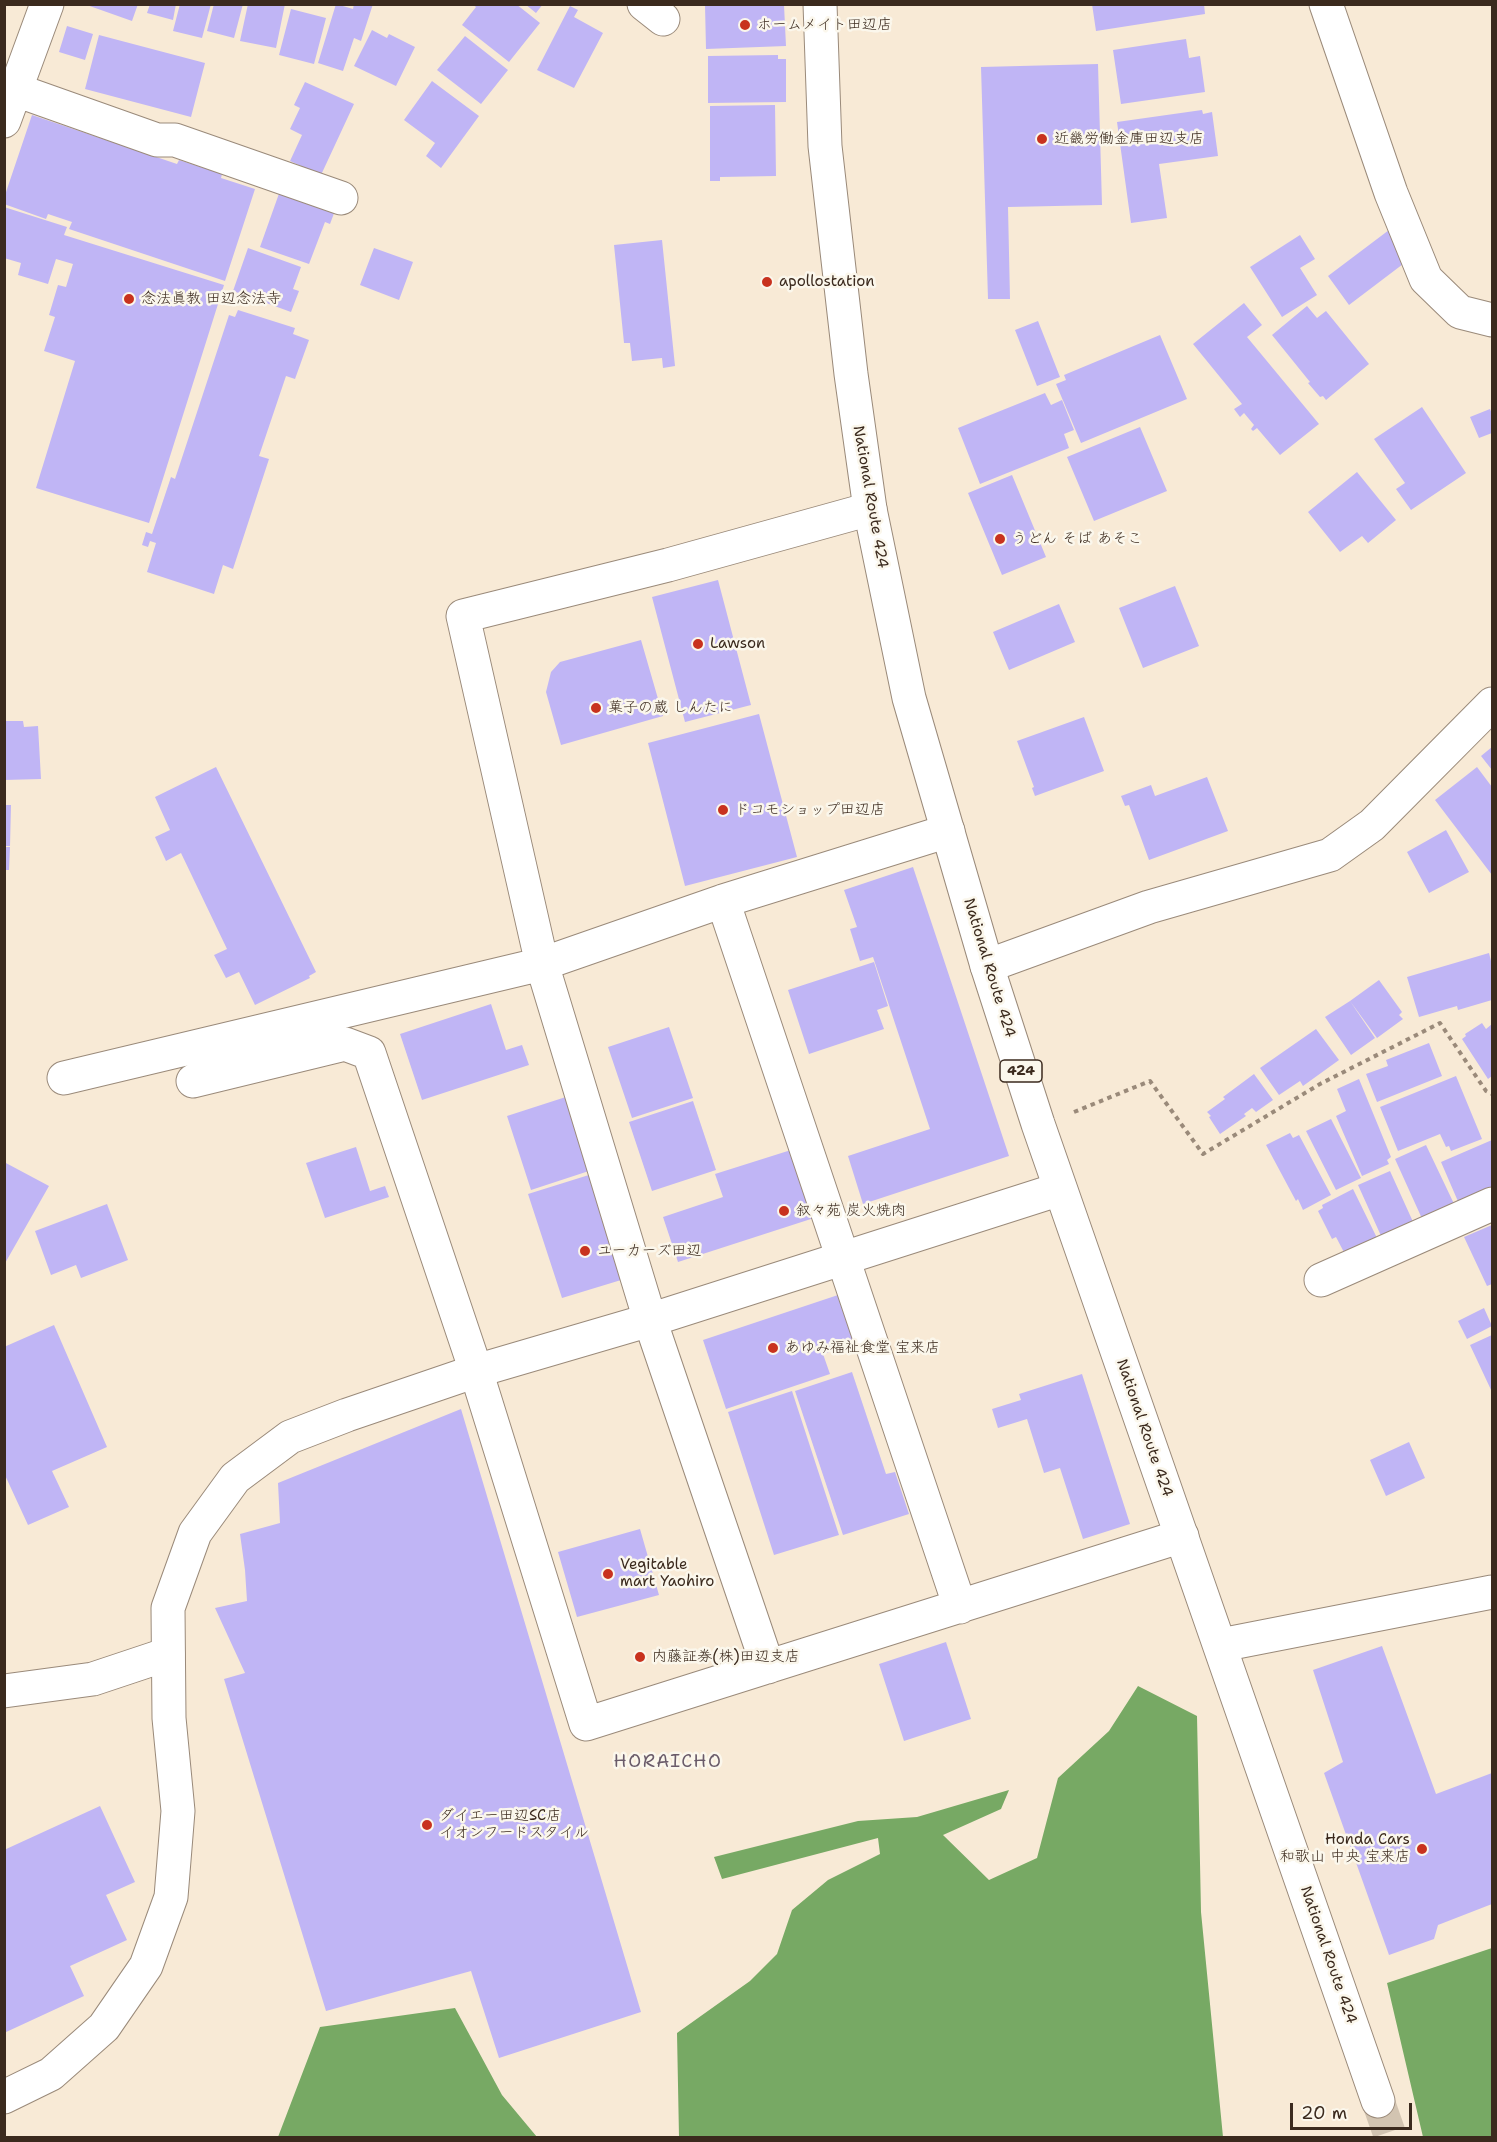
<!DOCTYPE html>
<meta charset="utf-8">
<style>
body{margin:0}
#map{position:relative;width:1497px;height:2142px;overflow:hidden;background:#f8ead6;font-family:"Shantell Sans",sans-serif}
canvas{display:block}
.frame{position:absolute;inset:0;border:6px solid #3b2a1e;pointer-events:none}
.scale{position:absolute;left:1290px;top:2103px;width:122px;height:27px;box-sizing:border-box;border:3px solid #3b2a1e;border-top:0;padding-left:8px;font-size:18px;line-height:21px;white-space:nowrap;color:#3b2a1e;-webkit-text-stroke:4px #fbf7ec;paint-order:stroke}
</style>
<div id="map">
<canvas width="1497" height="2142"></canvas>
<div class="frame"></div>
<div class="scale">20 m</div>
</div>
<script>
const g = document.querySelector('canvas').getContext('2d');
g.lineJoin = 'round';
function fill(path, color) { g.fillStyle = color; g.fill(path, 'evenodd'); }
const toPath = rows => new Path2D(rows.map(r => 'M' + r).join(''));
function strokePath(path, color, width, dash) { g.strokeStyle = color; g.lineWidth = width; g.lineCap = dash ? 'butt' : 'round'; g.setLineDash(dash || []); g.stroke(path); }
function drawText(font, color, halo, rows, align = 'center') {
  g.font = font + ' "Shantell Sans","Klee One",sans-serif'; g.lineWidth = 5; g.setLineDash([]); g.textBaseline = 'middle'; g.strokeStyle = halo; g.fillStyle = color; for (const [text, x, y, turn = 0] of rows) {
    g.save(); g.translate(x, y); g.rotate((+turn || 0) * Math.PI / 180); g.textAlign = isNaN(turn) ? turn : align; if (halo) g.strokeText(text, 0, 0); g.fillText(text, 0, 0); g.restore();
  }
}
fill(toPath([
 [1138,1686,1197,1716,1201,1912,1223,2137,679,2137,677,2033,750,1981,777,1954,792,1910,828,1880,880,1854,878,1838,722,1879,714,1857,858,1821,917,1817,1009,1790,1001,1809,943,1835,989,1880,1037,1858,1058,1778,1109,1731],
 [1492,1948,1492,2137,1423,2137,1387,1983],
 [455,2008,502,2095,537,2137,278,2137,320,2027]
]), '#77a964');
fill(toPath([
 [84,4,138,4,132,21],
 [150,4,176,4,173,20,147,13],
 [180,4,211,4,202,38,173,31],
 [214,4,243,4,234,38,207,31],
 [248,4,285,4,276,48,240,41],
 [336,4,353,9,354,4,373,4,361,41,354,38,343,71,318,63],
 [472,4,516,4,540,23,509,62,462,25,476,7],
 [525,4,543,4,536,13],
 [1092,4,1204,4,1205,14,1096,31],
 [705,5,784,5,786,46,706,49],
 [570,6,578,10,574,17,603,33,574,88,537,70],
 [291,9,326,18,314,64,279,55],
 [67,26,93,34,85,60,59,52],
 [372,30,387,38,389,34,415,47,396,86,354,66],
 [99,35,205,63,191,117,85,89],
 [465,36,508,70,481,104,437,70],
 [1186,39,1189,58,1200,56,1205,92,1121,104,1113,50],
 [778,55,778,59,786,59,786,102,708,103,708,56],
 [1098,64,1102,205,1008,207,1010,299,988,299,981,67],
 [432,81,479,116,441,168,426,156,435,143,404,120],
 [305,82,354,104,321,175,290,161,302,135,290,129,300,108,294,105],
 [775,105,776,176,720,177,720,181,710,181,710,106],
 [1202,110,1203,114,1212,112,1218,156,1159,164,1167,218,1131,223,1117,122],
 [32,115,177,164,179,160,222,174,221,178,255,189,225,281,69,229,72,222,48,214,46,219,4,204,4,198],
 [281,188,336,208,330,224,325,222,309,264,260,247],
 [4,207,67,227,64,235,224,285,149,523,36,488,75,361,44,351,55,317,49,315,58,285,66,287,73,264,56,259,48,284,18,275,21,263,4,258],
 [1389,230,1411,258,1349,305,1328,276],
 [1300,235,1315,259,1300,268,1317,295,1282,317,1250,267],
 [662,240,675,366,663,368,662,358,632,361,630,343,624,343,614,245],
 [248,248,301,267,293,289,299,291,291,312,233,291],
 [374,248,413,262,399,300,360,285],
 [1244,303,1262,325,1247,337,1319,424,1280,455,1257,428,1253,431,1251,429,1254,425,1244,413,1240,417,1234,409,1242,404,1193,344],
 [1307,306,1317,318,1326,311,1369,364,1326,400,1323,396,1320,397,1308,383,1310,382,1272,335],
 [238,310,295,328,293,334,309,340,295,379,286,376,259,456,269,459,233,569,223,565,214,594,147,572,156,543,150,541,148,547,142,545,146,532,152,534,171,477,175,479,229,315,235,317],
 [1038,321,1060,377,1037,386,1015,330],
 [1160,335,1187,399,1081,443,1056,384,1066,380,1064,375],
 [1045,393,1051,405,1062,400,1074,430,1064,434,1069,448,980,484,958,428],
 [1422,407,1466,473,1411,510,1396,489,1405,483,1374,439],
 [1490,409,1492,414,1492,433,1479,438,1470,417],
 [1140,427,1167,491,1094,521,1067,457],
 [1357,472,1396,520,1368,543,1362,536,1340,552,1308,512],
 [1012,475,1046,557,1002,575,968,493],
 [718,580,751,705,685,722,652,597],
 [1175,586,1199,646,1143,668,1119,608],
 [1059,604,1075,642,1009,670,993,632],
 [641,640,663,716,561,745,546,692,551,672,560,662],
 [759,714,797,857,685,886,648,743],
 [1084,717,1104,771,1035,796,1032,788,1034,787,1017,741],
 [4,721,23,721,24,727,38,726,41,779,4,780],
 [1492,747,1492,770,1481,756],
 [216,767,316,972,309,976,310,978,255,1005,239,972,226,978,214,955,227,949,181,853,166,861,155,837,170,830,155,797],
 [1477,767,1492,787,1492,875,1435,800],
 [1207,777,1228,831,1149,860,1129,805,1125,806,1121,796,1151,785,1155,796],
 [5,805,11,805,10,846,5,846],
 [1446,830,1469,872,1429,893,1407,852],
 [4,847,10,847,9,870,4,870],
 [913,867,1009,1156,863,1204,848,1156,930,1129,873,957,860,961,850,929,857,927,844,890],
 [1489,953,1492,965,1492,1000,1458,1010,1457,1006,1419,1017,1407,977],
 [874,962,888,1006,877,1010,884,1029,809,1054,788,990],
 [1379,980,1402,1012,1399,1015,1403,1019,1377,1038,1350,1001],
 [1350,1001,1375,1038,1351,1055,1325,1017],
 [491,1004,506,1050,522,1045,529,1065,422,1100,400,1034],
 [1482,1023,1486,1029,1492,1024,1492,1076,1488,1079,1462,1039,1466,1036,1465,1034],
 [669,1027,693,1098,632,1118,608,1047],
 [1316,1029,1339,1060,1303,1086,1300,1081,1279,1095,1260,1068],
 [1429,1043,1442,1076,1377,1102,1366,1074,1388,1066,1386,1060],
 [1254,1074,1273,1100,1256,1112,1252,1108,1244,1114,1246,1116,1220,1134,1209,1117,1211,1116,1207,1112,1225,1099,1223,1097],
 [1456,1076,1482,1139,1451,1151,1449,1146,1446,1147,1440,1134,1398,1151,1380,1107],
 [1359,1079,1391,1157,1387,1160,1389,1164,1362,1176,1336,1116,1346,1111,1337,1089],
 [572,1095,595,1169,531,1190,507,1116],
 [693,1101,716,1170,652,1191,629,1122],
 [1331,1119,1361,1178,1336,1190,1306,1131],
 [1290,1133,1293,1138,1299,1135,1331,1195,1303,1210,1298,1199,1296,1201,1266,1145],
 [1492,1140,1492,1193,1460,1206,1441,1162],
 [1426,1145,1456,1208,1424,1223,1395,1159],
 [356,1147,370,1191,385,1186,389,1197,325,1218,306,1163],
 [791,1150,814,1218,678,1262,663,1217,723,1197,715,1174],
 [4,1162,49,1186,4,1265],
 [1390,1171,1414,1224,1382,1238,1358,1185],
 [592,1174,631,1277,562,1298,528,1194],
 [1353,1189,1377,1238,1347,1258,1336,1237,1332,1239,1318,1211,1323,1208,1322,1205],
 [107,1204,128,1260,81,1278,76,1265,51,1275,35,1231],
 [1492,1225,1492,1284,1487,1286,1464,1237],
 [841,1294,857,1343,823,1354,830,1374,726,1409,703,1340],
 [1484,1308,1492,1326,1467,1339,1458,1321],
 [54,1325,107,1447,52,1471,69,1507,28,1525,4,1473,4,1347],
 [1492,1335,1492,1392,1470,1345],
 [852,1372,886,1474,895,1472,909,1514,843,1535,795,1391],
 [1082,1374,1130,1524,1083,1539,1060,1468,1044,1473,1027,1419,998,1428,992,1409,1021,1400,1019,1394],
 [792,1391,839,1535,774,1555,728,1412],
 [461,1409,641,2012,499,2058,471,1971,326,2011,224,1679,245,1673,215,1608,247,1601,245,1570,240,1534,280,1523,278,1483],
 [1409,1442,1425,1478,1386,1496,1370,1460],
 [640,1529,659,1595,577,1617,558,1552],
 [946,1642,971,1719,904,1741,879,1664],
 [1382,1646,1436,1794,1492,1773,1492,1904,1438,1925,1434,1939,1389,1955,1324,1773,1343,1762,1313,1670],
 [100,1806,135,1882,106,1895,127,1940,70,1966,84,1996,4,2033,4,1850]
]), '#c0b5f5');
strokePath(toPath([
 [1378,2101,1391,2138]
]), '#d2c4b1', 33, [33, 16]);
const street = toPath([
 [644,4,663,19],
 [1326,4,1391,193,1426,279,1460,312,1492,320],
 [16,90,157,140,175,140,341,198],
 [4,121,47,4],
 [723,901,960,1607],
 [987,966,1149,907,1330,855,1372,825,1492,704],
 [64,1078,542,964,723,901,948,831],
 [193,1081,345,1044,369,1053,476,1371,586,1724,1182,1536],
 [1321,1280,1492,1204],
 [1221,1645,1492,1592],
 [768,1667,650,1320,542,964,463,616,668,565,870,509],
 [4,1691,93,1679,168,1654]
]);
const secondary = toPath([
 [4,2097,51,2074,104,2027,146,1966,171,1897,178,1811,169,1718,168,1608,195,1533,235,1478,290,1437,347,1415,476,1371,650,1320,1060,1189]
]);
const highway = toPath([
 [820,4,825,146,851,374,870,509,909,698,987,966,1038,1124,1378,2101]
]);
strokePath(street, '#9a8a7a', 35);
strokePath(secondary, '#9a8a7a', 35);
strokePath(highway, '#9a8a7a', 35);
strokePath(toPath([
 [1074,1112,1150,1081,1203,1154,1320,1084,1440,1023,1486,1091,1492,1094]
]), '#9a8a7a', 4, [4.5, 4.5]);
strokePath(street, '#fff', 33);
strokePath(secondary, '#fff', 33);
strokePath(highway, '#fff', 33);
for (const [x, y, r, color] of [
 [745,25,6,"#c8321e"],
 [1042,139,6,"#c8321e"],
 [767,282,6,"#c8321e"],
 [129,299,6,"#c8321e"],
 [1000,539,6,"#c8321e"],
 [698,644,6,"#c8321e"],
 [596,708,6,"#c8321e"],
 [723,810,6,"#c8321e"],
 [784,1211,6,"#c8321e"],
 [585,1251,6,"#c8321e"],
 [773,1348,6,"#c8321e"],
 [608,1574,6,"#c8321e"],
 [640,1657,6,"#c8321e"],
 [427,1825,6,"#c8321e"],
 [1422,1849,6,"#c8321e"]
]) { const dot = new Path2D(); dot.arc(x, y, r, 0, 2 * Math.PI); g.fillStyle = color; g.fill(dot); strokePath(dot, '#fbf7ec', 2); }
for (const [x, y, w] of [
 [1021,1071,42]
]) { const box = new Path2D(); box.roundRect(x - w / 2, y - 11, w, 22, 4.5); g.fillStyle = '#fbf7ec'; g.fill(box); strokePath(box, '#3b2a1e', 1.5); }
drawText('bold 14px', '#3b2a1e', null, [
 ["424",1021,1071]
]);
drawText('15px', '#3b2a1e', '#fbf7ec', [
 ["ホームメイト田辺店",757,25],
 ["近畿労働金庫田辺支店",1054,139],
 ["apollostation",779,282],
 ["念法眞教 田辺念法寺",141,299],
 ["うどん そば あそこ",1012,539],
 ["Lawson",710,644],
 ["菓子の蔵 しんたに",608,708],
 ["ドコモショップ田辺店",735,810],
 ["叙々苑 炭火焼肉",796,1211],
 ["ユーカーズ田辺",597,1251],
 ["あゆみ福祉食堂 宝来店",785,1348],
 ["Vegitable",620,1565],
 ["mart Yaohiro",620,1582],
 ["内藤証券(株)田辺支店",652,1657],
 ["ダイエー田辺SC店",439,1816],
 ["イオンフードスタイル",439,1833],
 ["Honda Cars",1410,1840,"right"],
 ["和歌山 中央 宝来店",1410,1857,"right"]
], 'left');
drawText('15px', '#3b2a1e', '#fbf7ec', [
 ["National Route 424",870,497,80],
 ["National Route 424",989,968,73],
 ["National Route 424",1144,1428,71],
 ["National Route 424",1328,1955,71]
]);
g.letterSpacing = '1.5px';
drawText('18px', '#6a5b69', '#fbf7ec', [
 ["HORAICHO",668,1762]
]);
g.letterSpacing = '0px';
</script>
